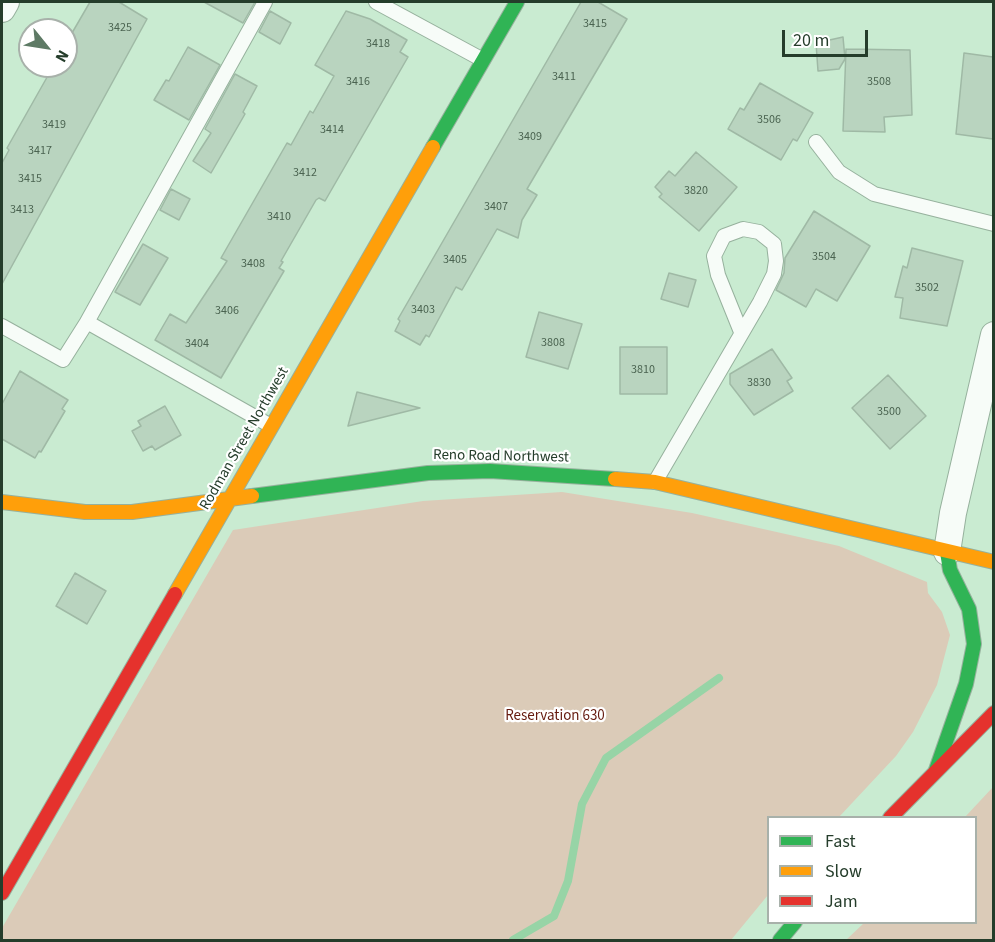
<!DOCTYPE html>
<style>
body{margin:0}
#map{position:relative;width:995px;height:942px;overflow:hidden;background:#c9ebd1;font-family:"Source Sans 3",sans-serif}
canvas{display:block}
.frame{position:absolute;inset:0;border:3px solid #253d2b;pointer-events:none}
.legend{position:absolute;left:767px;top:816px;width:210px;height:108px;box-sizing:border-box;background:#fff;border:2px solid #a8b1aa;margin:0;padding:8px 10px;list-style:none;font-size:18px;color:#253d2b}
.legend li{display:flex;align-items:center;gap:12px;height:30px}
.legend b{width:30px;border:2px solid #a8b1aa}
.north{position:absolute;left:18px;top:18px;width:60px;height:60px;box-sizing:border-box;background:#fff;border:2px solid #a8b1aa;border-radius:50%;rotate:120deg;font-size:16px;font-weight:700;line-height:24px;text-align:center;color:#253d2b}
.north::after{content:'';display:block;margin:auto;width:21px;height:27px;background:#5e7a65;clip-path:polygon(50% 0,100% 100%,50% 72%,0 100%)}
.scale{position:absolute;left:782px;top:30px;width:86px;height:27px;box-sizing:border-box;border:3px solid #253d2b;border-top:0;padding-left:8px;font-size:18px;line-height:21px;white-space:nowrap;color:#253d2b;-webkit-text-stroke:4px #fff;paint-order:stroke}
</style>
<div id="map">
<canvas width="995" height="942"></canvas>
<div class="frame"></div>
<ul class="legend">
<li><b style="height:8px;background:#30b455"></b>Fast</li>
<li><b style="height:8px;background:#ff9f0a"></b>Slow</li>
<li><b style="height:8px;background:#e5322d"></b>Jam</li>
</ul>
<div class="north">N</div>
<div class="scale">20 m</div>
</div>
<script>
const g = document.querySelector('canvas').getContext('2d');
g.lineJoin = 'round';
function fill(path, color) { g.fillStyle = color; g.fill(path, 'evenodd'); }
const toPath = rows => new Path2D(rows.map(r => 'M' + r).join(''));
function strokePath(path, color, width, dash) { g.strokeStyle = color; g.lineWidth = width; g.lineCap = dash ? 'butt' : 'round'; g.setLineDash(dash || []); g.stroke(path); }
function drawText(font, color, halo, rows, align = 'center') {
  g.font = font + ' "Source Sans 3",sans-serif'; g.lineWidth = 4.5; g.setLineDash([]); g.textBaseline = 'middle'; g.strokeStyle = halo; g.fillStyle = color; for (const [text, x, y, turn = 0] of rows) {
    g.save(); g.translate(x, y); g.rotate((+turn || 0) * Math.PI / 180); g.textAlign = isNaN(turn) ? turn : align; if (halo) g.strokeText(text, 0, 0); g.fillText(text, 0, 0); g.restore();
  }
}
fill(toPath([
 [562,492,692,513,839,546,927,582,928,593,942,612,950,635,937,685,913,732,896,756,839,817,768,818,768,895,731,940,2,940,2,928,233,530,423,501],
 [993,787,993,940,846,940,864,923,976,922,976,818,965,817]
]), '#dbcbb8');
strokePath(toPath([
 [513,940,554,916,568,881,582,804,606,758,719,678]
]), '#97d4a6', 8);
const building = toPath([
 [90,2,119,2,147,19,2,284,2,163,9,150,7,148,50,72,40,66,66,66,66,30,61,30,62,27,72,33,90,2],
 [204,2,255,2,243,23,204,2],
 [581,2,598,2,627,19,527,189,537,195,522,220,518,238,497,229,462,290,456,287,429,337,426,335,420,345,395,331,400,321,398,319,581,2],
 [270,11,291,23,280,44,259,32,270,11],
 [346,11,370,19,407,40,400,52,408,57,325,201,319,198,316,200,281,261,283,262,279,268,284,271,221,378,155,340,170,314,186,323,227,261,221,258,287,143,291,145,310,111,313,113,334,76,315,65,346,11],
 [843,37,845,59,839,69,818,71,816,43,843,37],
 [188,47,220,65,189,120,154,100,166,80,169,81,188,47],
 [846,49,910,50,912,115,884,117,885,132,843,131,846,49],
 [964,53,993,57,993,139,956,134,964,53],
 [235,74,257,86,243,112,245,114,211,173,193,161,211,133,205,129,235,74],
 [760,83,813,113,797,141,793,139,781,160,728,129,740,108,744,110,760,83],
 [696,152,737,187,699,231,659,197,662,194,655,187,669,171,675,176,696,152],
 [171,189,190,199,179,220,160,210,171,189],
 [814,211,870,246,837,301,816,289,806,307,776,290,784,273,785,258,814,211],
 [143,244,168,258,140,305,115,292,143,244],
 [912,248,963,261,947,326,900,318,903,298,895,297,903,266,907,268,912,248],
 [669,273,696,280,688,307,661,299,669,273],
 [539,312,582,324,568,369,526,357,539,312],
 [620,347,667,347,667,394,620,394,620,347],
 [772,349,792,378,787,381,793,391,754,415,730,384,730,374,772,349],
 [20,371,68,400,62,409,65,411,41,452,39,451,35,458,2,439,2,404,20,371],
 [888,375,926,416,890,449,852,408,888,375],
 [357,392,420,408,348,426,357,392],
 [165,406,181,435,155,450,152,446,143,451,132,431,141,426,138,421,165,406],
 [75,573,106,591,87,624,56,606,75,573]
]);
fill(building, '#b9d4bf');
strokePath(building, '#9fb9a5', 1.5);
const lane = toPath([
 [376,2,483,60],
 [816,142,839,172,874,194,994,224],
 [87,322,265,2],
 [2,326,63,360,87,322,271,426],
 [655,482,760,302,774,274,776,261,774,244,759,232,743,229,724,236,714,256,718,275,741,332]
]);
const street = toPath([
 [2,9,6,2],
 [947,552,953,513,994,335]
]);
const fast = toPath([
 [433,147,517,2],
 [252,496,428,473,490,471,615,479],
 [936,770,966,684,974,644,969,609,950,570,947,552],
 [780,940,795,922]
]);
const slow = toPath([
 [615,479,655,482,994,562],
 [2,502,85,512,132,512,252,496],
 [175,594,433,147]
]);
const jam = toPath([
 [890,818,994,713],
 [2,893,175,594]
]);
strokePath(lane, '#96b19d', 16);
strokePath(street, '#96b19d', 28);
strokePath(fast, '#96b19d', 16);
strokePath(slow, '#96b19d', 16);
strokePath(jam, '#96b19d', 16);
strokePath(lane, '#f7fcf8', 14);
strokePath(street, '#f7fcf8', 26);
strokePath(fast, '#30b455', 14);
strokePath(slow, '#ff9f0a', 14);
strokePath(jam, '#e5322d', 14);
drawText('12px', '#4b6451', null, [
 ["3415",595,24],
 ["3425",120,28],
 ["3418",378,44],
 ["3411",564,77],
 ["3416",358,82],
 ["3508",879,82],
 ["3506",769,120],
 ["3419",54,125],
 ["3414",332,130],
 ["3409",530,137],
 ["3417",40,151],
 ["3412",305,173],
 ["3415",30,179],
 ["3820",696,191],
 ["3407",496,207],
 ["3413",22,210],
 ["3410",279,217],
 ["3504",824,257],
 ["3405",455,260],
 ["3408",253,264],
 ["3502",927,288],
 ["3403",423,310],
 ["3406",227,311],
 ["3808",553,343],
 ["3404",197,344],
 ["3810",643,370],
 ["3830",759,383],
 ["3500",889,412]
]);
drawText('15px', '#253d2b', '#fff', [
 ["Rodman Street Northwest",245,439,-60],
 ["Reno Road Northwest",501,457,1]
]);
drawText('15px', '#651a0e', '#fff', [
 ["Reservation 630",555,717]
]);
</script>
